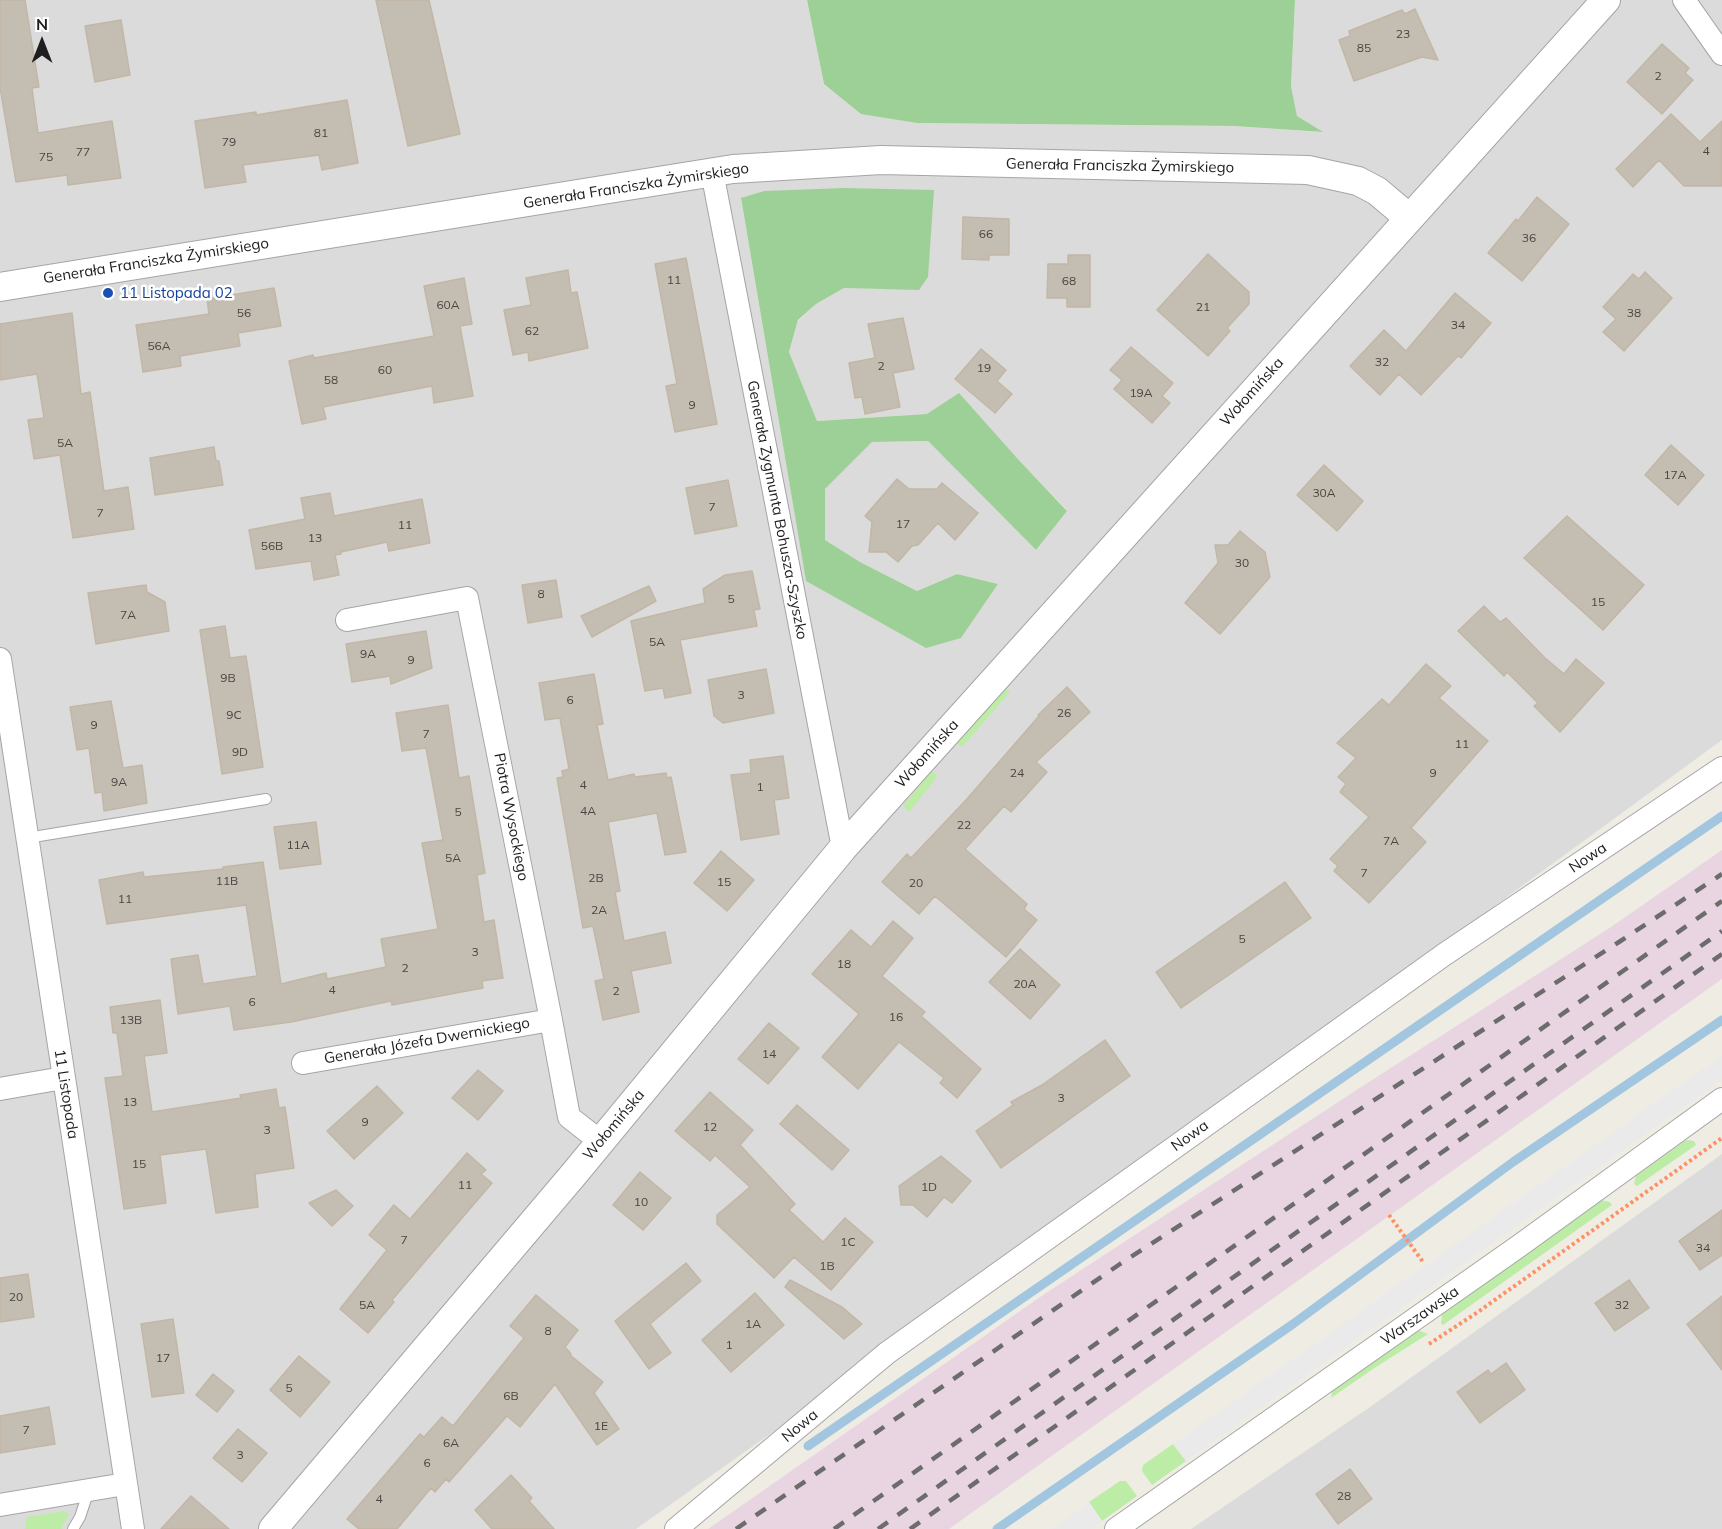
<!DOCTYPE html>
<meta charset="utf-8">
<style>
body{margin:0}
#map{position:relative;width:1722px;height:1529px;overflow:hidden;background:#efede3;font-family:Mulish,sans-serif}
canvas{display:block}
.north{position:absolute;left:12px;top:12px;width:60px;height:60px;-webkit-text-stroke:4px #fff;paint-order:stroke;rotate:0deg;font-size:16px;font-weight:700;line-height:24px;text-align:center;color:#1e1e1e}
.north::after{content:'';display:block;margin:auto;width:21px;height:27px;background:#1e1e1e;clip-path:polygon(50% 0,100% 100%,50% 72%,0 100%)}
</style>
<div id="map">
<canvas width="1722" height="1529"></canvas>
<div class="north">N</div>
</div>
<script>
const g = document.querySelector('canvas').getContext('2d');
g.lineJoin = 'round';
function fill(path, color) { g.fillStyle = color; g.fill(path, 'evenodd'); }
const toPath = rows => new Path2D(rows.map(r => 'M' + r).join(''));
function strokePath(path, color, width, dash) { g.strokeStyle = color; g.lineWidth = width; g.lineCap = dash ? 'butt' : 'round'; g.setLineDash(dash || []); g.stroke(path); }
function drawText(font, color, halo, rows, align = 'center') {
  g.font = font + ' Mulish,sans-serif'; g.lineWidth = 5; g.setLineDash([]); g.textBaseline = 'middle'; g.strokeStyle = halo; g.fillStyle = color; for (const [text, x, y, turn = 0] of rows) {
    g.save(); g.translate(x, y); g.rotate((+turn || 0) * Math.PI / 180); g.textAlign = isNaN(turn) ? turn : align; if (halo) g.strokeText(text, 0, 0); g.fillText(text, 0, 0); g.restore();
  }
}
fill(toPath([
 [0,0,807,0,824,84,842,98,917,123,1234,126,1321,132,1297,116,1291,86,1295,0,1722,0,1722,740,804,1410,636,1529,0,1529],
 [764,191,919,289,844,288,816,304,798,321,789,352,817,421,927,414,1016,457,1067,510,1036,550,928,441,872,442,825,489,825,540,860,562,917,591,957,574,998,584,961,638,806,580,741,199],
 [1722,1154,1722,1529,1191,1529,1370,1407]
]), '#dcdbdb');
fill(toPath([
 [1722,850,1722,979,949,1529,708,1529,1043,1295,1358,1089,1608,929]
]), '#e9d5e2');
fill(toPath([
 [1005,688,1010,692,962,747,956,743],
 [932,771,938,776,909,812,903,806],
 [1686,1140,1694,1141,1696,1145,1637,1186,1634,1184,1636,1176],
 [1601,1200,1610,1202,1612,1205,1443,1325,1441,1323,1442,1314],
 [1418,1330,1428,1334,1373,1369,1331,1398,1332,1391],
 [1173,1444,1186,1461,1152,1485,1142,1471,1143,1465],
 [1120,1481,1126,1481,1137,1496,1102,1521,1089,1502],
 [63,1511,69,1514,61,1529,25,1529,27,1517]
]), '#bdeca7');
fill(toPath([
 [807,0,1295,0,1291,86,1297,116,1323,132,1234,126,917,123,861,114,824,84],
 [844,188,934,190,928,277,919,290,844,288,816,304,798,320,789,352,817,421,927,414,959,393,1016,457,1067,511,1036,550,928,441,872,442,825,489,825,540,860,562,917,591,957,574,998,584,961,638,926,648,806,581,741,198,764,191]
]), '#9dd096');
fill(toPath([
 [1722,1055,1722,1080,1186,1461,1173,1444],
 [1089,1502,1102,1521,1091,1529,1051,1529]
]), '#eaeaea');
strokePath(toPath([
 [808,1446,1722,816],
 [997,1529,1293,1324,1513,1162,1722,1020]
]), '#a2c6df', 9);
const building = toPath([
 [0,0,25,0,39,87,32,88,38,133,112,121,121,178,68,185,67,175,16,182,0,87,0,0],
 [376,0,429,0,460,134,408,146,376,0],
 [1415,9,1438,60,1422,57,1354,81,1339,40,1350,36,1349,31,1402,10,1405,14,1415,9],
 [121,20,130,75,95,82,85,26,121,20],
 [1662,44,1689,68,1685,73,1693,80,1662,114,1627,82,1662,44],
 [347,100,358,163,322,170,319,155,243,165,246,182,205,188,195,121,256,112,256,115,347,100],
 [1671,114,1700,142,1722,121,1722,186,1684,186,1659,160,1633,187,1616,169,1671,114],
 [1537,197,1569,224,1522,281,1488,253,1516,219,1518,221,1537,197],
 [963,217,1009,219,1009,255,989,255,989,260,962,259,963,217],
 [1208,254,1249,292,1249,304,1227,328,1230,331,1208,356,1157,310,1208,254],
 [1068,255,1090,255,1090,307,1067,307,1067,298,1047,298,1048,264,1068,264,1068,255],
 [686,258,717,424,675,432,666,386,677,384,655,264,686,258],
 [568,270,571,293,577,292,588,348,529,361,528,352,513,355,504,310,531,305,526,278,568,270],
 [1645,272,1672,298,1624,351,1603,332,1616,319,1603,307,1633,274,1639,279,1645,272],
 [464,278,472,324,460,326,473,396,434,403,432,386,323,407,326,419,302,424,289,361,313,355,314,358,434,336,424,286,464,278],
 [274,288,281,326,238,333,240,346,180,356,181,366,143,372,136,325,209,314,207,299,274,288],
 [1455,293,1491,323,1461,358,1458,356,1421,395,1399,374,1380,395,1350,366,1384,330,1406,351,1455,293],
 [72,313,81,394,90,392,104,491,128,487,134,529,73,538,60,455,34,459,28,420,44,418,37,374,0,380,0,324,72,313],
 [903,318,914,369,893,373,900,407,865,414,862,397,855,398,849,363,875,358,868,324,903,318],
 [1131,347,1173,383,1162,396,1170,403,1152,423,1114,389,1122,380,1110,370,1131,347],
 [981,349,1006,370,997,381,1012,394,995,413,955,379,981,349],
 [1671,445,1704,475,1678,505,1645,475,1671,445],
 [214,447,216,461,219,461,223,485,155,495,150,458,214,447],
 [1324,465,1363,501,1337,531,1297,495,1324,465],
 [897,479,909,489,937,489,942,483,978,513,955,540,938,523,918,545,912,546,898,562,886,552,869,552,872,522,865,516,897,479],
 [728,480,737,526,695,534,686,488,728,480],
 [330,493,334,516,422,499,430,543,389,551,387,542,341,552,341,554,335,555,339,575,314,580,311,561,256,569,249,530,305,519,301,498,330,493],
 [1567,516,1644,585,1603,630,1524,558,1567,516],
 [1240,531,1265,552,1270,577,1220,634,1185,603,1218,563,1215,545,1228,545,1240,531],
 [752,571,760,609,754,610,757,626,680,640,691,693,665,698,663,688,645,691,631,621,705,603,703,589,725,575,752,571],
 [556,580,562,617,528,623,522,585,556,580],
 [146,585,147,592,165,602,169,631,96,644,88,593,146,585],
 [649,586,656,601,592,637,581,616,649,586],
 [1484,606,1500,622,1506,618,1545,658,1564,674,1576,659,1604,683,1560,732,1534,706,1538,703,1507,672,1504,676,1458,631,1484,606],
 [225,626,230,658,246,656,263,767,222,774,200,630,225,626],
 [426,631,432,668,391,684,390,676,352,682,346,644,426,631],
 [1426,664,1451,686,1439,698,1488,741,1411,828,1426,842,1369,903,1334,871,1338,866,1330,859,1369,817,1340,792,1346,784,1338,777,1356,758,1337,743,1382,699,1389,705,1426,664],
 [766,669,774,713,723,723,714,716,708,680,766,669],
 [594,674,603,724,597,725,608,780,634,774,635,777,666,773,667,778,671,777,686,852,665,855,657,813,608,822,620,891,615,892,624,941,665,932,671,963,631,971,639,1012,603,1020,595,981,604,979,593,926,583,928,557,778,563,777,562,771,569,769,560,718,545,720,539,683,594,674],
 [1067,687,1090,712,1036,762,1047,772,1011,812,1004,806,965,849,1027,904,1024,909,1037,920,1006,957,935,896,919,914,882,882,907,854,911,858,966,800,1039,716,1038,715,1067,687],
 [111,701,123,768,142,765,147,803,104,811,102,792,95,793,89,748,77,750,70,707,111,701],
 [448,705,459,778,469,776,485,873,477,875,484,922,494,920,503,978,482,981,483,988,392,1005,391,1001,291,1022,234,1030,230,1006,178,1014,171,959,198,955,203,984,257,976,246,905,107,924,99,880,143,872,144,877,223,869,223,867,263,862,281,984,326,973,327,979,386,967,381,939,438,929,422,843,443,840,426,748,402,751,396,713,448,705],
 [783,756,789,798,774,800,779,834,741,840,731,775,751,773,750,760,783,756],
 [316,822,321,864,280,869,274,827,316,822],
 [721,851,754,880,727,911,694,883,721,851],
 [1285,882,1311,918,1181,1008,1156,972,1285,882],
 [893,921,913,938,882,976,925,1012,921,1016,981,1069,957,1098,940,1083,944,1078,899,1042,858,1089,822,1057,859,1014,812,974,851,930,871,947,893,921],
 [1020,949,1060,985,1030,1019,989,982,1020,949],
 [160,1000,167,1053,144,1056,152,1112,241,1098,240,1095,276,1089,279,1108,285,1107,294,1168,255,1174,258,1207,216,1213,206,1149,160,1155,166,1203,124,1209,105,1078,123,1076,117,1033,113,1033,110,1007,160,1000],
 [769,1023,799,1048,768,1084,738,1059,769,1023],
 [1105,1040,1130,1076,1001,1168,976,1131,1013,1105,1011,1102,1042,1085,1105,1040],
 [478,1070,503,1091,478,1120,452,1098,478,1070],
 [377,1086,403,1113,354,1159,327,1131,377,1086],
 [710,1092,753,1130,740,1145,795,1204,789,1210,823,1242,845,1218,873,1242,831,1290,794,1257,774,1278,717,1224,717,1215,750,1187,715,1155,710,1161,675,1131,710,1092],
 [797,1105,849,1150,832,1170,780,1124,797,1105],
 [467,1153,486,1170,481,1174,492,1183,392,1300,394,1302,368,1333,340,1309,387,1250,369,1235,394,1205,410,1219,467,1153],
 [941,1156,971,1181,952,1203,944,1197,927,1217,913,1205,901,1205,899,1186,941,1156],
 [640,1172,671,1198,643,1230,613,1205,640,1172],
 [336,1190,353,1206,332,1226,309,1203,336,1190],
 [1722,1210,1722,1255,1700,1270,1679,1241,1722,1210],
 [686,1263,701,1281,650,1324,671,1353,649,1369,615,1321,686,1263],
 [28,1274,34,1317,0,1322,0,1278,28,1274],
 [790,1280,842,1307,862,1324,844,1339,785,1287,790,1280],
 [1629,1280,1649,1308,1615,1331,1595,1303,1629,1280],
 [755,1293,784,1325,731,1372,702,1340,755,1293],
 [536,1295,578,1330,565,1347,571,1354,570,1355,603,1382,594,1393,619,1429,597,1445,555,1384,520,1427,507,1416,449,1482,446,1479,435,1492,431,1488,397,1529,359,1529,347,1519,420,1434,424,1437,442,1417,453,1426,524,1338,510,1326,536,1295],
 [1722,1296,1722,1370,1687,1324,1722,1296],
 [173,1319,184,1393,152,1397,141,1324,173,1319],
 [299,1356,330,1382,300,1417,270,1390,299,1356],
 [1506,1363,1525,1390,1480,1423,1457,1392,1488,1370,1491,1374,1506,1363],
 [213,1374,234,1391,217,1412,196,1395,213,1374],
 [49,1407,55,1444,0,1453,0,1416,49,1407],
 [238,1429,267,1453,242,1482,213,1458,238,1429],
 [1350,1469,1372,1499,1338,1524,1316,1494,1350,1469],
 [511,1475,532,1498,529,1501,554,1529,492,1529,475,1510,511,1475],
 [191,1496,229,1529,161,1529,191,1496]
]);
fill(building, '#c4bdb2');
strokePath(building, '#c2b7a5', 1.5);
const service = toPath([
 [27,838,266,799],
 [73,1529,80,1517,89,1490]
]);
const minor = toPath([
 [1684,0,1722,54],
 [712,172,843,848],
 [347,620,467,598,551,1020,569,1117,601,1142],
 [0,659,133,1529],
 [303,1063,551,1020],
 [0,1089,63,1078],
 [0,1505,125,1484],
 [676,1529,887,1353,1445,954,1722,768],
 [1116,1529,1519,1246,1722,1099]
]);
const tertiary = toPath([
 [0,287,733,169,881,160,1308,170,1358,181,1377,191,1409,218],
 [273,1529,574,1174,843,848,1606,0]
]);
strokePath(service, '#a5a5a5', 12);
strokePath(minor, '#a5a5a5', 24);
strokePath(tertiary, '#a5a5a5', 30);
strokePath(toPath([
 [1389,1215,1423,1262],
 [1429,1344,1478,1312,1722,1138]
]), '#ff9065', 4, [3, 3]);
strokePath(service, '#fff', 10);
strokePath(minor, '#fff', 22);
strokePath(tertiary, '#fff', 28);
strokePath(toPath([
 [736,1529,1120,1264,1619,942,1722,874],
 [834,1529,1722,901],
 [878,1529,1722,931],
 [910,1529,1722,954]
]), '#6c6c6c', 4.5, [12, 12]);
for (const [x, y, r, color] of [
 [108,293,6,"#1a4fb4"]
]) { const dot = new Path2D(); dot.arc(x, y, r, 0, 2 * Math.PI); g.fillStyle = color; g.fill(dot); strokePath(dot, '#fff', 2); }
drawText('12px', '#484643', null, [
 ["23",1403,34],
 ["85",1364,48],
 ["2",1658,76],
 ["81",321,133],
 ["79",229,142],
 ["4",1706,151],
 ["77",83,152],
 ["75",46,157],
 ["66",986,234],
 ["36",1529,238],
 ["11",674,280],
 ["68",1069,281],
 ["60A",448,305],
 ["21",1203,307],
 ["56",244,313],
 ["38",1634,313],
 ["34",1458,325],
 ["62",532,331],
 ["56A",159,346],
 ["32",1382,362],
 ["2",881,366],
 ["19",984,368],
 ["60",385,370],
 ["58",331,380],
 ["19A",1141,393],
 ["9",692,405],
 ["5A",65,443],
 ["17A",1675,475],
 ["30A",1324,493],
 ["7",712,507],
 ["7",100,513],
 ["17",903,524],
 ["11",405,525],
 ["13",315,538],
 ["56B",272,546],
 ["30",1242,563],
 ["8",541,594],
 ["5",731,599],
 ["15",1598,602],
 ["7A",128,615],
 ["5A",657,642],
 ["9A",368,654],
 ["9",411,660],
 ["9B",228,678],
 ["3",741,695],
 ["6",570,700],
 ["26",1064,713],
 ["9C",234,715],
 ["9",94,725],
 ["7",426,734],
 ["11",1462,744],
 ["9D",240,752],
 ["24",1017,773],
 ["9",1433,773],
 ["9A",119,782],
 ["4",583,785],
 ["1",760,787],
 ["4A",588,811],
 ["5",458,812],
 ["22",964,825],
 ["7A",1391,841],
 ["11A",298,845],
 ["5A",453,858],
 ["7",1364,873],
 ["2B",596,878],
 ["11B",227,881],
 ["15",724,882],
 ["20",916,883],
 ["11",125,899],
 ["2A",599,910],
 ["5",1242,939],
 ["3",475,952],
 ["18",844,964],
 ["2",405,968],
 ["20A",1025,984],
 ["4",332,990],
 ["2",616,991],
 ["6",252,1002],
 ["16",896,1017],
 ["13B",131,1020],
 ["14",769,1054],
 ["3",1061,1098],
 ["13",130,1102],
 ["9",365,1122],
 ["12",710,1127],
 ["3",267,1130],
 ["15",139,1164],
 ["11",465,1185],
 ["1D",929,1187],
 ["10",641,1202],
 ["7",404,1240],
 ["1C",848,1242],
 ["34",1703,1248],
 ["1B",827,1266],
 ["20",16,1297],
 ["5A",367,1305],
 ["32",1622,1305],
 ["1A",753,1324],
 ["8",548,1331],
 ["1",729,1345],
 ["17",163,1358],
 ["5",289,1388],
 ["6B",511,1396],
 ["1E",601,1426],
 ["7",26,1430],
 ["6A",451,1443],
 ["3",240,1455],
 ["6",427,1463],
 ["28",1344,1496],
 ["4",379,1499]
]);
drawText('15px', '#1e1e1e', '#fff', [
 ["Generała Franciszka Żymirskiego",1120,166,1],
 ["Generała Franciszka Żymirskiego",636,186,-9],
 ["Generała Franciszka Żymirskiego",156,261,-9],
 ["Wołomińska",1252,392,-48],
 ["Generała Zygmunta Bohusza-Szyszko",777,510,79],
 ["Wołomińska",927,754,-48],
 ["Piotra Wysockiego",511,817,79],
 ["Nowa",1588,858,-34],
 ["Generała Józefa Dwernickiego",427,1041,-10],
 ["11 Listopada",66,1094,81],
 ["Wołomińska",614,1125,-50],
 ["Nowa",1190,1136,-36],
 ["Warszawska",1420,1316,-35],
 ["Nowa",800,1426,-40]
]);
drawText('15px', '#164399', '#fff', [
 ["11 Listopada 02",120,293]
], 'left');
</script>
